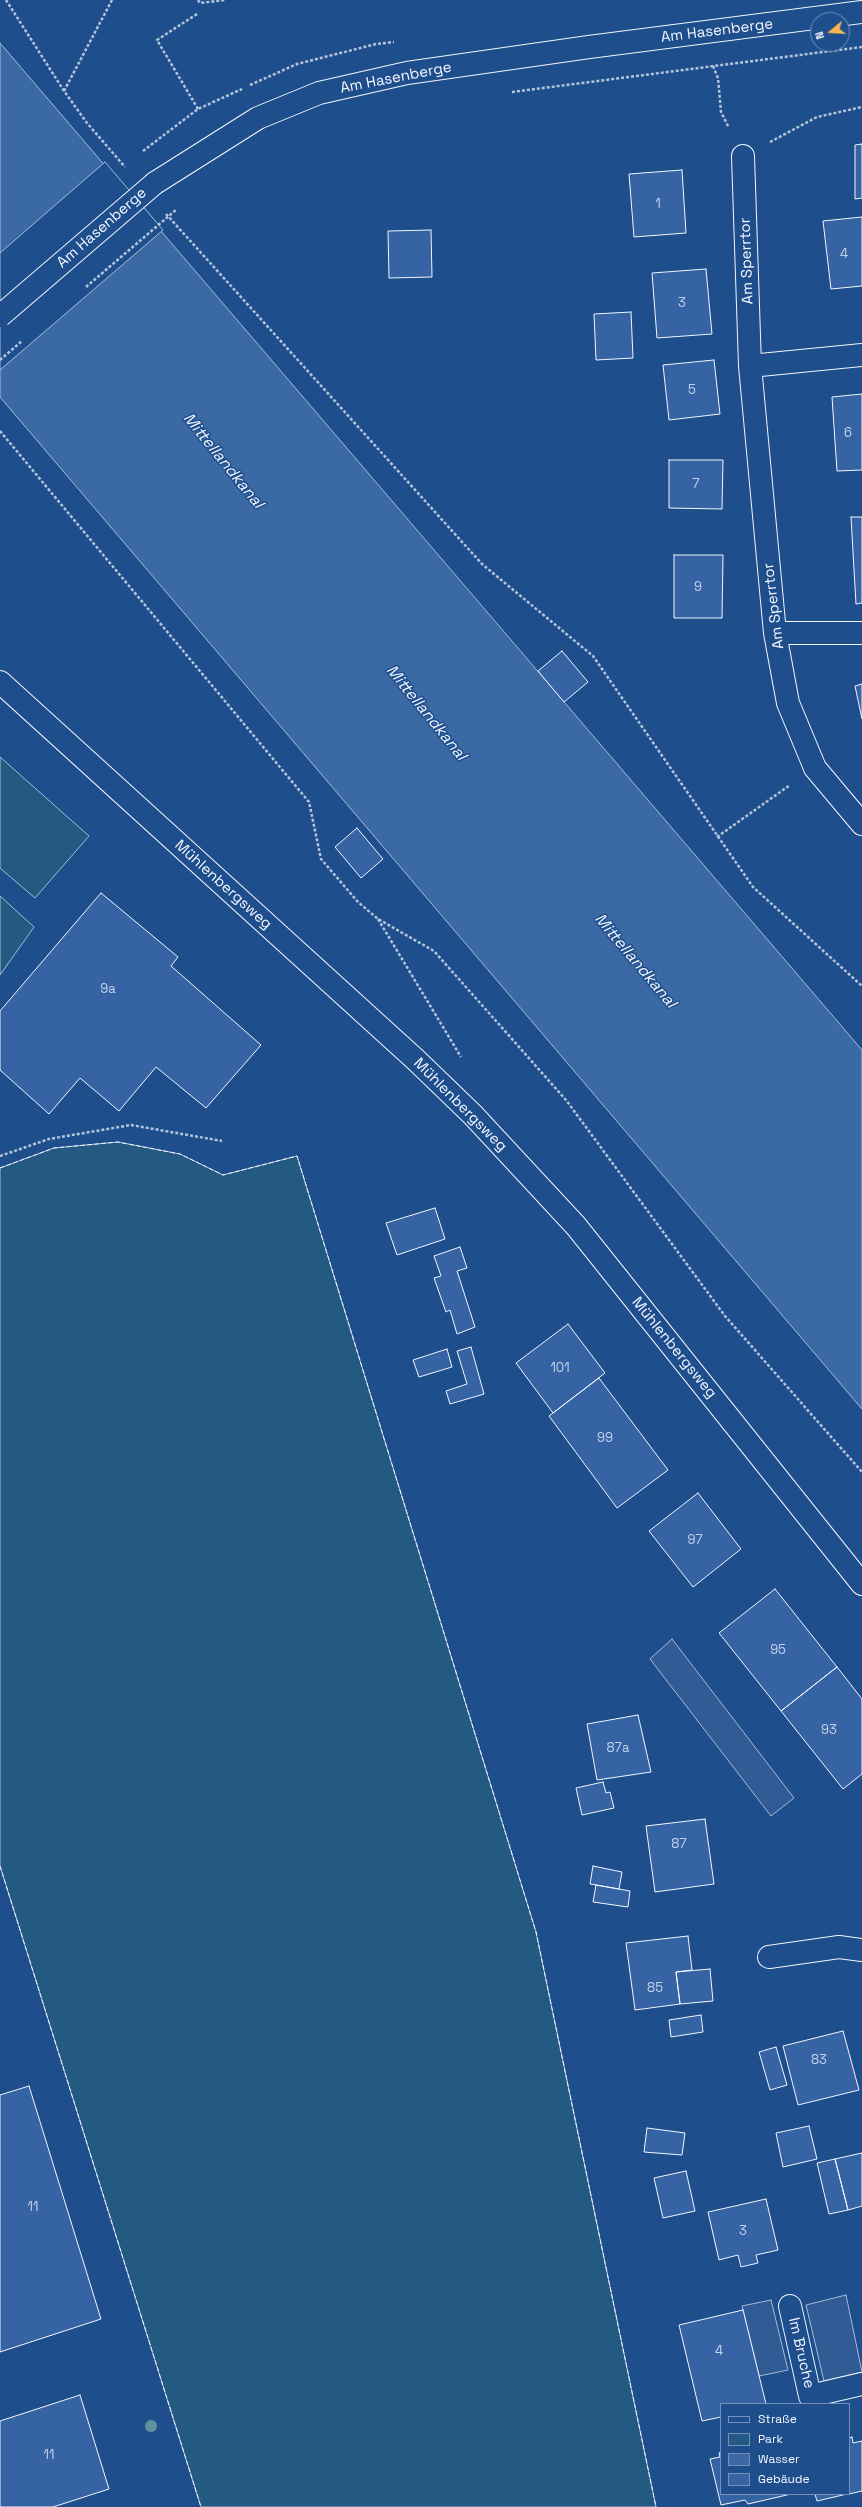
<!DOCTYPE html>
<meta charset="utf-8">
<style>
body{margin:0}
#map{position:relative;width:862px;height:2507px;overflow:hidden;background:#1f4e8c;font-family:"Space Grotesk",sans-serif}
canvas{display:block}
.legend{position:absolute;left:720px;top:2403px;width:130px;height:92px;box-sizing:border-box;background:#1f4e8c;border:1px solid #7391ba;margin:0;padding:5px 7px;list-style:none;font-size:12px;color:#f2f6ff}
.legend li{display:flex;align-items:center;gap:8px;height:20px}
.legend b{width:20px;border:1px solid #7391ba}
.north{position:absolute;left:810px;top:12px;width:40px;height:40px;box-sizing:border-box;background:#1f4e8c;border:1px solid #7391ba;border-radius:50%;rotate:252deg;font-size:11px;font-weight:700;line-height:16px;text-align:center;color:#f2f6ff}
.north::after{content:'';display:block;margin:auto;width:14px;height:18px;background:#ffb74d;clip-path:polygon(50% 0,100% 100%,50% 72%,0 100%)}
</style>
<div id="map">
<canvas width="862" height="2507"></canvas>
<ul class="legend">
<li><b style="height:5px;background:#1f4e8c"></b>Straße</li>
<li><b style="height:11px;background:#245a82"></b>Park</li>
<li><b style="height:11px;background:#3b69a3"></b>Wasser</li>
<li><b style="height:11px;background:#3563a3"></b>Gebäude</li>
</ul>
<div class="north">N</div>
</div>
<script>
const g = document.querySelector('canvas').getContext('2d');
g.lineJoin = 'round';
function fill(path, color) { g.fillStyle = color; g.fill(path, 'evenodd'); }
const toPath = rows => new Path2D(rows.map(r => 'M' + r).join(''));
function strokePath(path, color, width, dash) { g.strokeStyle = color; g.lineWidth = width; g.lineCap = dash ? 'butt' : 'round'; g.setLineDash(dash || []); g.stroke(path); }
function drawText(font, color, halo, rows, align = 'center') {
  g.font = font + ' "Space Grotesk",sans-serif'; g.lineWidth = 3; g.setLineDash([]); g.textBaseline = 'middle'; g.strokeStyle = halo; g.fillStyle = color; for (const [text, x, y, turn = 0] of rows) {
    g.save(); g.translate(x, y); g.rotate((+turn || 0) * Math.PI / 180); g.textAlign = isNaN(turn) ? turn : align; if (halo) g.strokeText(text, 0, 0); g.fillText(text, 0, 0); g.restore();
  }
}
const green = toPath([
 [0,757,89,836,35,898,0,868,0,757],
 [0,896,34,927,0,975,0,896],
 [118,1142,180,1154,223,1175,297,1156,536,1932,656,2507,201,2507,0,1866,0,1168,54,1148,118,1142]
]);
fill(green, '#245a82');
strokePath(green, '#a8bbd7', 1);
const parking = toPath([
 [672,1639,794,1798,771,1816,650,1659,672,1639],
 [846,2295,862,2372,824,2381,806,2305,846,2295],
 [771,2300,788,2370,759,2376,742,2306,771,2300]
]);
fill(parking, '#305b95');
strokePath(parking, '#a8bbd7', 1);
const water = toPath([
 [0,43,862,1050,862,1409,0,397,0,43]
]);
fill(water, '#3b69a3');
strokePath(water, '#a8bbd7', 1);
const pier = toPath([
 [105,162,163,230,0,370,0,253,105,162]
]);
fill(pier, '#1f4e8c');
strokePath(pier, '#a8bbd7', 1);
const building = toPath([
 [862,144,862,198,855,199,855,145,862,144],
 [682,170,686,233,634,237,629,174,682,170],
 [862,217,862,286,831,289,823,221,862,217],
 [431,230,432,277,389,278,388,231,431,230],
 [706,269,712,334,657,338,652,273,706,269],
 [631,312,633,358,596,360,594,314,631,312],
 [714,360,720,414,669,420,663,365,714,360],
 [862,394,862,470,837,471,832,397,862,394],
 [669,460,723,460,722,509,669,508,669,460],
 [851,517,862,517,862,603,856,604,851,517],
 [674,555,723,555,722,618,674,618,674,555],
 [562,651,588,682,564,702,538,671,562,651],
 [862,684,862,719,855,686,862,684],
 [357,828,383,859,361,878,335,847,357,828],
 [101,893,178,957,171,966,261,1045,206,1108,156,1067,119,1111,80,1078,49,1114,0,1070,0,1011,101,893],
 [435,1208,445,1239,397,1255,386,1223,435,1208],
 [460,1247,467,1268,457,1271,475,1327,457,1334,450,1310,446,1312,434,1278,441,1276,434,1256,460,1247],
 [568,1324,605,1373,553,1413,516,1363,568,1324],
 [471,1347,484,1394,450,1404,446,1391,467,1384,457,1351,471,1347],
 [447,1349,452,1367,419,1377,413,1360,447,1349],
 [599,1378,668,1470,617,1508,549,1416,599,1378],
 [698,1493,741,1549,693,1587,649,1531,698,1493],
 [775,1589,837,1667,781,1711,719,1633,775,1589],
 [837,1667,862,1699,862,1774,843,1789,781,1711,837,1667],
 [638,1715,651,1772,597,1780,587,1724,638,1715],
 [603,1782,606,1793,610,1792,614,1808,582,1815,576,1788,603,1782],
 [705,1819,714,1884,655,1892,646,1826,705,1819],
 [593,1866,622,1872,619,1889,590,1884,593,1866],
 [596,1885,630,1891,628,1907,593,1902,596,1885],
 [688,1936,692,1970,676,1972,680,2004,635,2010,626,1943,688,1936],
 [710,1969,713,2001,680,2004,676,1972,710,1969],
 [701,2015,703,2032,671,2037,669,2020,701,2015],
 [843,2031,859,2090,798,2105,783,2046,843,2031],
 [776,2047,787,2085,770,2090,759,2052,776,2047],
 [29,2086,101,2319,0,2352,0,2095,29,2086],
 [809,2126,817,2159,783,2167,776,2133,809,2126],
 [647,2128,685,2133,682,2155,644,2152,647,2128],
 [862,2153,862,2206,848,2210,835,2159,862,2153],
 [835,2159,848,2210,829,2214,817,2163,835,2159],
 [686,2171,695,2211,663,2218,654,2178,686,2171],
 [766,2199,778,2250,756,2255,758,2263,741,2267,738,2255,719,2260,708,2212,766,2199],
 [743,2310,766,2404,721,2404,721,2417,702,2421,679,2325,743,2310],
 [80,2395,109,2489,53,2507,0,2507,0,2421,80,2395],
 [852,2437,853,2443,862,2441,862,2491,849,2494,849,2438,852,2437],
 [721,2452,721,2494,791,2494,748,2504,745,2500,721,2505,710,2459,720,2457,719,2453,721,2452],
 [815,2494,847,2494,817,2501,815,2494]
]);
fill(building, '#3563a3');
strokePath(building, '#f2f6ff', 1);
const minor = toPath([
 [743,156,750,366,775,633,788,703,815,768,862,824],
 [155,183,258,118,319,93,407,73,589,47,862,12],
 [750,366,862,355],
 [775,633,862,633],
 [0,682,416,1060,473,1115,576,1226,862,1584],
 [769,1957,839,1947,862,1950],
 [790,2306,810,2396,862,2384]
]);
strokePath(minor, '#f2f6ff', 24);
strokePath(toPath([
 [6,0,64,91,87,123,125,167],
 [198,0,200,3,225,0],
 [197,14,157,40,198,109],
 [713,66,718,78,721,112,729,128],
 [250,85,297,64,376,44,394,42],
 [64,91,112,0],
 [512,92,862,47],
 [770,142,817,117,862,107],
 [143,151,198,109,242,89],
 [166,214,482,564,593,656,753,887,862,986],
 [0,431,309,802,321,859,358,902,378,919,434,951,566,1100,725,1316,862,1472],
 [717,837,790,785],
 [378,919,461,1057],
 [0,1156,49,1139,131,1125,222,1141]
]), '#b3c4dc', 2.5, [3, 2]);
strokePath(minor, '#1f4e8c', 22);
const minorBridge = toPath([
 [0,316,155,183]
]);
strokePath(minorBridge, '#f2f6ff', 24, []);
strokePath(toPath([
 [86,287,177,209],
 [0,360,22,341]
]), '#b3c4dc', 2.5, [3, 2]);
strokePath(minorBridge, '#1f4e8c', 22);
strokePath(toPath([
 [0,1168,54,1148,118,1142,180,1154,223,1175,297,1156,536,1932,656,2507],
 [0,1866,201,2507]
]), '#f2f6ff', 1, [5, 2]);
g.fillStyle = '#61919a';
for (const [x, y] of [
 [151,2426]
]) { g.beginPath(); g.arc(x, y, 6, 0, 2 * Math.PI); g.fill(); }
drawText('13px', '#c3d1e8', null, [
 ["1",658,204],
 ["4",844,254],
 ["3",682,303],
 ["5",692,390],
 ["6",848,433],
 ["7",696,484],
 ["9",698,587],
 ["9a",108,989],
 ["101",560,1368],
 ["99",605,1438],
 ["97",695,1540],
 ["95",778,1650],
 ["93",829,1730],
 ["87a",618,1748],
 ["87",679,1844],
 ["85",655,1988],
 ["83",819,2060],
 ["11",33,2207],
 ["3",743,2231],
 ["4",719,2351],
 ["11",49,2455]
]);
drawText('15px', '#f2f6ff', '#1f4e8c', [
 ["Am Hasenberge",717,31,-7],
 ["Am Hasenberge",396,78,-11],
 ["Am Hasenberge",102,228,-41],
 ["Am Sperrtor",747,261,-92],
 ["Am Sperrtor",774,606,-97],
 ["Mühlenbergsweg",223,885,42],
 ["Mühlenbergsweg",460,1105,45],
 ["Mühlenbergsweg",674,1348,51],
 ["Im Bruche",801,2353,77]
]);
drawText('italic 16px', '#f2f6ff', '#1f4e8c', [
 ["Mittellandkanal",223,461,51],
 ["Mittellandkanal",426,713,51],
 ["Mittellandkanal",635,961,50]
]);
</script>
